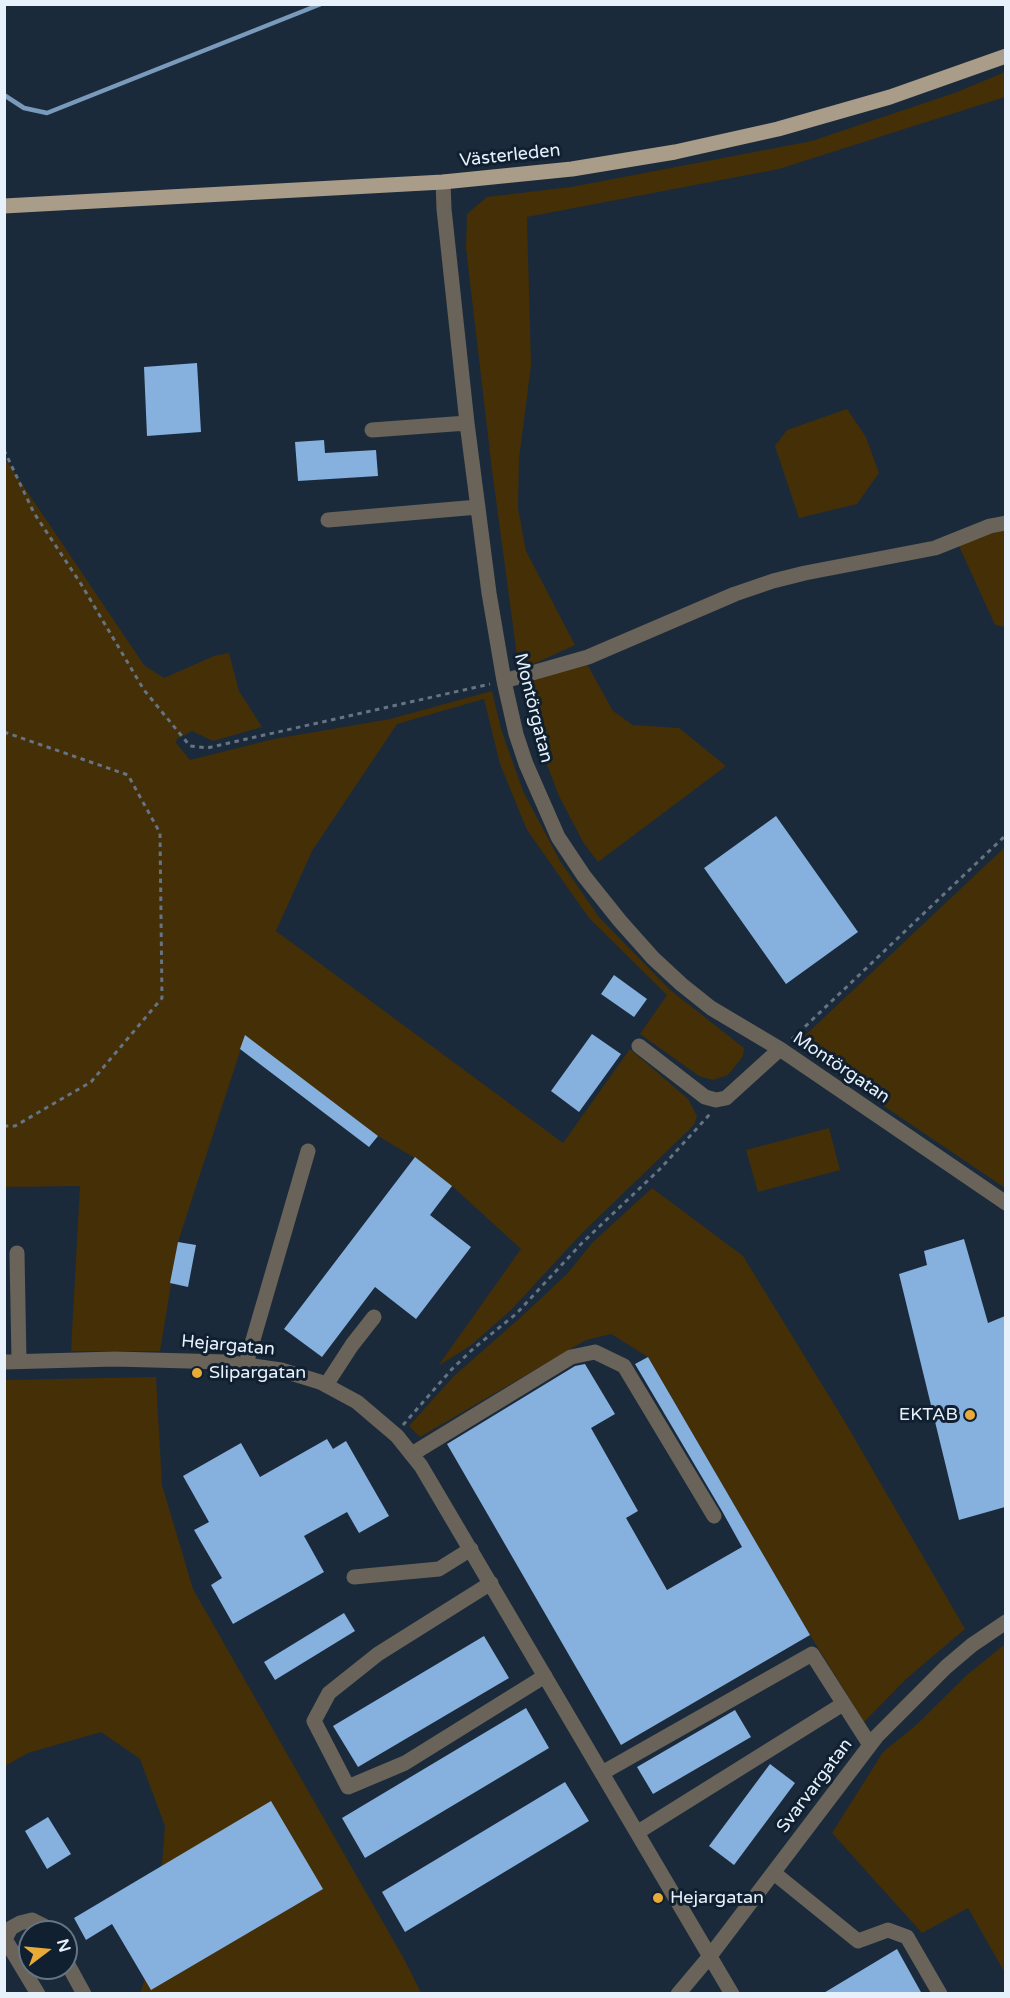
<!DOCTYPE html>
<meta charset="utf-8">
<style>
body{margin:0}
#map{position:relative;width:1010px;height:1998px;overflow:hidden;background:#1a2a3b;font-family:"Varela Round",sans-serif}
canvas{display:block}
.frame{position:absolute;inset:0;border:6px solid #e7f1fc;pointer-events:none}
.north{position:absolute;left:18px;top:1920px;width:60px;height:60px;box-sizing:border-box;background:#112030;border:2px solid #677482;border-radius:50%;rotate:74deg;font-size:16px;font-weight:700;line-height:24px;text-align:center;color:#e7f1fc}
.north::after{content:'';display:block;margin:auto;width:21px;height:27px;background:#e9ab38;clip-path:polygon(50% 0,100% 100%,50% 72%,0 100%)}
</style>
<div id="map">
<canvas width="1010" height="1998"></canvas>
<div class="frame"></div>
<div class="north">N</div>
</div>
<script>
const g = document.querySelector('canvas').getContext('2d');
g.lineJoin = 'round';
function fill(path, color) { g.fillStyle = color; g.fill(path, 'evenodd'); }
const toPath = rows => new Path2D(rows.map(r => 'M' + r).join(''));
function strokePath(path, color, width, dash) { g.strokeStyle = color; g.lineWidth = width; g.lineCap = dash ? 'butt' : 'round'; g.setLineDash(dash || []); g.stroke(path); }
function drawText(font, color, halo, rows, align = 'center') {
  g.font = font + ' "Varela Round",sans-serif'; g.lineWidth = 6; g.setLineDash([]); g.textBaseline = 'middle'; g.strokeStyle = halo; g.fillStyle = color; for (const [text, x, y, turn = 0] of rows) {
    g.save(); g.translate(x, y); g.rotate((+turn || 0) * Math.PI / 180); g.textAlign = isNaN(turn) ? turn : align; if (halo) g.strokeText(text, 0, 0); g.fillText(text, 0, 0); g.restore();
  }
}
fill(toPath([
 [1005,72,1005,97,779,169,527,217,531,365,519,459,518,508,526,551,575,645,527,667,517,656,492,470,466,248,467,214,487,197,571,187,812,141,957,92],
 [847,409,866,437,879,473,857,504,799,518,775,446,787,430],
 [4,457,144,665,164,678,214,656,229,653,239,691,262,727,213,741,192,731,177,739,176,743,190,760,274,739,390,719,492,691,501,729,523,791,560,861,599,917,669,989,744,1048,743,1056,728,1075,713,1080,699,1076,640,1034,667,995,589,918,527,830,500,764,484,699,397,724,312,851,276,931,563,1143,630,1049,688,1099,697,1116,694,1125,582,1233,511,1310,470,1346,438,1366,521,1249,452,1186,415,1158,378,1136,245,1036,178,1242,160,1351,71,1351,80,1186,5,1187],
 [1005,529,1005,627,995,625,959,546,993,531],
 [587,664,613,711,633,725,679,728,726,766,598,862,583,842,559,796,535,733,523,688,532,680],
 [1005,847,1005,1188,807,1054,797,1043],
 [829,1128,840,1170,758,1192,746,1150],
 [652,1188,743,1256,845,1422,965,1629,906,1679,864,1722,810,1635,648,1357,611,1334,586,1340,420,1437,409,1426,454,1376,520,1318,568,1273,592,1243],
 [156,1377,162,1485,193,1589,404,1959,421,1993,140,1993,155,1951,165,1826,140,1759,101,1732,28,1753,5,1766,4,1380],
 [1005,1644,1005,1973,968,1908,922,1933,832,1833,883,1752,914,1727,967,1675]
]), '#442f07');
strokePath(toPath([
 [4,95,24,108,47,113,321,4]
]), '#7a9abb', 4.5);
fill(toPath([
 [197,363,201,432,147,436,144,367],
 [324,440,325,453,376,450,378,476,298,481,295,442],
 [776,816,858,932,786,984,704,868],
 [614,975,647,999,634,1017,601,994],
 [592,1034,621,1054,579,1112,551,1091],
 [245,1035,378,1136,369,1147,240,1049],
 [415,1157,452,1186,430,1215,471,1247,416,1319,375,1287,322,1357,284,1329],
 [964,1239,988,1323,1005,1316,1005,1507,959,1520,899,1274,927,1265,924,1251],
 [178,1242,196,1245,188,1287,170,1283],
 [648,1357,810,1635,621,1745,447,1444,575,1366,585,1364,615,1414,591,1428,638,1511,626,1518,667,1590,742,1547,722,1511,635,1364],
 [327,1439,333,1449,346,1441,389,1516,359,1533,347,1512,304,1536,324,1572,233,1624,211,1585,222,1578,194,1530,209,1522,183,1476,241,1443,260,1477],
 [344,1613,355,1631,275,1680,264,1662],
 [484,1636,509,1678,358,1767,333,1726],
 [526,1708,549,1748,365,1858,342,1818],
 [735,1710,751,1737,653,1794,637,1767],
 [770,1764,795,1783,734,1865,709,1846],
 [565,1782,589,1821,405,1932,382,1892],
 [271,1801,323,1889,151,1990,112,1924,86,1940,74,1918],
 [48,1817,71,1854,47,1869,25,1831],
 [897,1949,922,1994,822,1994]
]), '#86b0de');
strokePath(toPath([
 [4,450,34,513,81,584,144,690,190,746,207,748,490,684],
 [4,732,128,775,160,833,162,998,91,1082,15,1126,4,1126],
 [792,1039,1006,835],
 [403,1425,452,1369,474,1348,516,1314,582,1243,660,1169,710,1114]
]), '#657382', 3, [4.5, 4.5]);
strokePath(toPath([
 [443,182,444,209,467,423,489,593,504,681,516,734,526,764,558,837,584,876,620,921,653,958,681,984,711,1008,780,1049,1006,1203],
 [372,430,467,423],
 [328,520,478,507],
 [504,681,588,657,735,594,773,581,805,573,935,548,990,526,1006,523],
 [639,1046,705,1097,716,1100,726,1098,780,1049],
 [17,1253,19,1361],
 [4,1362,115,1359,225,1362,281,1370,320,1382,357,1402,397,1436,421,1466,732,1994],
 [246,1364,308,1151],
 [326,1385,352,1345,374,1317],
 [412,1454,571,1357,595,1352,624,1366,714,1516],
 [354,1577,439,1569,471,1549],
 [491,1583,378,1654,329,1693,314,1721,348,1787,405,1763,545,1676],
 [602,1773,812,1654,870,1745],
 [638,1832,843,1704],
 [774,1873,858,1941,888,1930,907,1937,940,1994],
 [66,1961,84,1994],
 [38,1994,5,1939,11,1928,20,1923,32,1920,44,1926,49,1932],
 [678,1994,710,1956,877,1736,946,1667,972,1645,1006,1622]
]), '#696359', 15);
strokePath(toPath([
 [4,206,443,182,572,169,675,152,778,129,890,97,1006,56]
]), '#a99c88', 15);
for (const [x, y, r, color] of [
 [197,1373,6,"#e9ab38"],
 [970,1415,6,"#e9ab38"],
 [658,1898,6,"#e9ab38"]
]) { const dot = new Path2D(); dot.arc(x, y, r, 0, 2 * Math.PI); g.fillStyle = color; g.fill(dot); strokePath(dot, '#112030', 2); }
drawText('18px', '#e7f1fc', '#112030', [
 ["Västerleden",510,156,-6],
 ["Montörgatan",533,708,76],
 ["Montörgatan",841,1068,34],
 ["Hejargatan",228,1346,5],
 ["Svarvargatan",815,1786,-53]
]);
drawText('18px', '#e7f1fc', '#112030', [
 ["Slipargatan",209,1373],
 ["EKTAB",958,1415,"right"],
 ["Hejargatan",670,1898]
], 'left');
</script>
